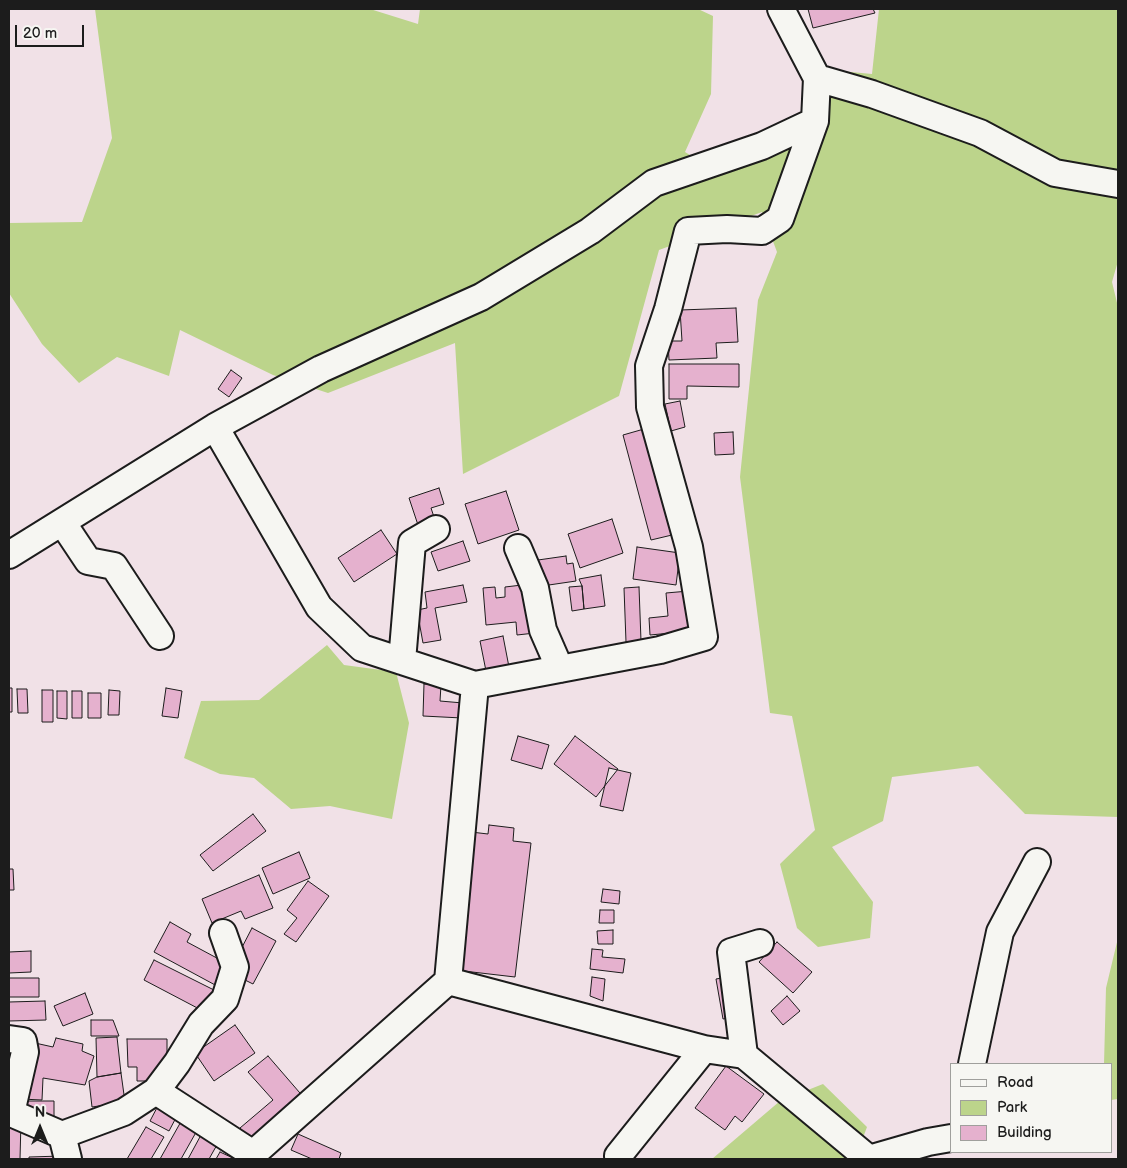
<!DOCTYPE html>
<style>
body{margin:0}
#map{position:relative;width:1127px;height:1168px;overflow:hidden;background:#f1e1e7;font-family:"Balsamiq Sans",sans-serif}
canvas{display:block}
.frame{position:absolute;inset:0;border:10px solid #1c1c1c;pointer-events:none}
.legend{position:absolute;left:950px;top:1063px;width:162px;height:90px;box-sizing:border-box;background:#f6f6f2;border:1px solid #9f9f9c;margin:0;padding:6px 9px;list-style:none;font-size:15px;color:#1c1c1c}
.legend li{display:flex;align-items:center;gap:10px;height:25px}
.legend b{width:25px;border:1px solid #9f9f9c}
.north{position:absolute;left:15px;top:1103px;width:50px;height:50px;-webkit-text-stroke:4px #f6f6f2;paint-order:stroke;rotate:0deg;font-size:14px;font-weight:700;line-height:20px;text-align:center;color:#1c1c1c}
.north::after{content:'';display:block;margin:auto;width:18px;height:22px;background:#1c1c1c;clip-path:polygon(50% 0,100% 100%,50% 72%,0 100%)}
.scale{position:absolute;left:15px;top:25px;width:69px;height:22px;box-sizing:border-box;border:2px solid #1c1c1c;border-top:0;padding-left:6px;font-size:15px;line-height:18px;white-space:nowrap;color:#1c1c1c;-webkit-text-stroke:4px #f6f6f2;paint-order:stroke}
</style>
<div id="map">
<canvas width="1127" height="1168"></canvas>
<div class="frame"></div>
<ul class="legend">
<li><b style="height:6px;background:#f6f6f2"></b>Road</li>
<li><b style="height:14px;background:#bcd48b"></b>Park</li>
<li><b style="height:14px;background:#e5b1ce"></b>Building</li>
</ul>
<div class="north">N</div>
<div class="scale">20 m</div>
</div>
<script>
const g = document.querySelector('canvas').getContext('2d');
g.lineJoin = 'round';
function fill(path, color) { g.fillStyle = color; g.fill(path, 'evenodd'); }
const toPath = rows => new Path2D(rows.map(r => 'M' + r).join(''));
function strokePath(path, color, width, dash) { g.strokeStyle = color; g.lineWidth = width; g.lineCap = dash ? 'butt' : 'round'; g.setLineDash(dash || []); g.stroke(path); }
fill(toPath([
 [95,9,370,9,418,24,420,9,698,9,713,16,711,94,685,152,700,161,808,118,830,70,872,74,879,9,1118,9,1118,261,1112,282,1118,307,1118,817,1025,814,978,766,892,777,883,821,832,847,873,902,870,938,818,947,797,928,780,864,815,830,792,716,770,713,740,477,758,300,777,252,762,212,659,250,619,396,463,474,455,343,328,393,273,375,180,330,169,376,117,357,79,383,42,344,9,293,9,223,82,222,112,138],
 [327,645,344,665,396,672,409,723,392,819,330,806,291,809,254,778,220,774,184,758,201,701,259,700],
 [1118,938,1118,1099,1111,1100,1111,1064,1104,1064,1106,988],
 [823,1084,867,1127,855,1159,712,1159,780,1101]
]), '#bcd48b');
const building = toPath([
 [808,9,873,9,875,13,813,28,808,9],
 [736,308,738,342,716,343,717,358,669,360,668,341,682,341,680,310,736,308],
 [669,364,739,364,739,387,687,386,687,399,669,399,669,364],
 [231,370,242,378,229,397,218,389,231,370],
 [680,401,685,427,671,431,665,404,680,401],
 [644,429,672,535,651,540,623,435,644,429],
 [733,432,734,454,715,455,714,433,733,432],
 [439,488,444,504,431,508,435,520,418,525,409,498,439,488],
 [506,491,519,530,478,544,465,504,506,491],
 [612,519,623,553,580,568,568,534,612,519],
 [381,530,397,554,354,582,338,558,381,530],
 [463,541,470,561,438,571,431,552,463,541],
 [637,547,680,553,676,585,633,579,637,547],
 [566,556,567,564,573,563,576,581,542,586,538,560,566,556],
 [601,575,605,606,584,609,582,586,579,579,601,575],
 [463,585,467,602,435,608,441,640,423,643,417,610,427,608,425,592,463,585],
 [522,585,523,597,532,596,535,633,517,635,516,622,486,625,483,588,495,587,496,598,505,597,505,587,522,585],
 [582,586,584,609,572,611,569,587,582,586],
 [639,587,641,641,626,642,624,588,639,587],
 [689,591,692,631,650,635,649,618,668,616,666,593,689,591],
 [503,636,509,667,486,671,480,641,503,636],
 [424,684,441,685,440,701,463,703,462,718,423,716,424,684],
 [9,688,12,688,12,712,9,712,9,688],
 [166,688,182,691,178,718,162,716,166,688],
 [17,689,27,689,28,713,18,713,17,689],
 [42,690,53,690,53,722,42,722,42,690],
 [109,690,120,691,119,715,108,715,109,690],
 [57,691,67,691,67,719,57,718,57,691],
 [72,691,82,691,82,718,72,718,72,691],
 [88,693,101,693,101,718,88,718,88,693],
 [518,736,549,745,542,769,511,760,518,736],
 [575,736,618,769,596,797,554,764,575,736],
 [609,768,631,773,623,811,600,806,609,768],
 [253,814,266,831,213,871,200,855,253,814],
 [489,825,514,828,513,841,531,843,515,977,455,970,471,832,488,834,489,825],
 [299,852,310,878,273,894,262,868,299,852],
 [9,869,13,869,14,890,9,890,9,869],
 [259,875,273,908,245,919,241,911,212,923,202,899,259,875],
 [308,881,329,896,296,942,284,934,297,918,287,910,308,881],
 [603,889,620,891,619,904,601,902,603,889],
 [600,910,614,910,614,923,599,923,600,910],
 [170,922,191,934,187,942,228,964,217,986,154,952,170,922],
 [252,928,276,941,253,984,239,977,238,955,252,928],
 [613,930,613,944,598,944,597,931,613,930],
 [777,942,812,972,793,993,759,962,777,942],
 [592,949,603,950,602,957,625,959,623,973,590,969,592,949],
 [31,951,31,972,9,973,9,952,31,951],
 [154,960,216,991,205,1012,144,980,154,960],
 [592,977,605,979,603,1001,590,996,592,977],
 [728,977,734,1017,723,1019,716,979,728,977],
 [9,978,39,978,39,997,9,997,9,978],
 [85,993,93,1014,63,1026,54,1006,85,993],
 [787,996,800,1011,783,1025,771,1011,787,996],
 [45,1001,46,1020,9,1021,9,1002,45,1001],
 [91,1020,113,1020,119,1036,91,1036,91,1020],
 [235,1025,255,1053,214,1081,195,1053,235,1025],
 [117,1037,121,1073,97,1077,96,1038,117,1037],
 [56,1038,83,1044,82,1051,94,1056,85,1085,43,1078,42,1100,21,1099,35,1043,53,1047,56,1038],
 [127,1039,167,1039,167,1069,158,1081,137,1081,137,1067,128,1067,127,1039],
 [268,1056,306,1100,254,1144,240,1128,273,1100,248,1072,268,1056],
 [726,1066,764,1094,742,1122,735,1116,725,1130,695,1108,726,1066],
 [121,1073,125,1102,92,1107,89,1081,97,1077,121,1073],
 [21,1101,54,1101,54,1117,21,1117,21,1101],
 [160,1102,179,1112,169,1131,150,1121,160,1102],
 [183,1118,199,1127,181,1159,160,1159,183,1118],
 [9,1121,21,1121,20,1159,9,1159,9,1121],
 [146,1127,164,1137,151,1159,127,1159,146,1127],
 [298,1134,341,1153,339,1159,312,1159,291,1150,298,1134],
 [201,1135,218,1143,209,1159,188,1159,201,1135],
 [220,1152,235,1159,216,1159,220,1152],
 [62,1156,62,1159,29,1159,29,1157,62,1156]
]);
fill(building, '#e5b1ce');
strokePath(building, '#1c1c1c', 1);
const minor = toPath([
 [817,78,872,94,980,133,1055,173,1118,184],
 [215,427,321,369,481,297,590,231,654,183,762,146,815,121],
 [62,522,88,561,114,566,160,636],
 [518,548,535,588,543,630,560,669],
 [9,555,215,427,319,607,362,648,475,685],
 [402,661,412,543,436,529],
 [448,981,704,1049,744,1055,869,1159,928,1142,951,1138],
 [9,1039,23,1041,25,1052,11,1113,62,1135,124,1112,156,1091,253,1154],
 [744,1055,731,952,760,943],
 [972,1064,1000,932,1037,862],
 [156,1091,177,1063,201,1024,225,999,235,967,223,933],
 [62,1135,68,1159],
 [618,1156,704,1049],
 [250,1159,253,1154,448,981,475,685,660,650,704,637,689,547,650,407,649,366,668,309,688,231,727,229,762,231,780,219,815,121,817,78,781,9]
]);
strokePath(minor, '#1c1c1c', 30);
strokePath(minor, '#f6f6f2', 26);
</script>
